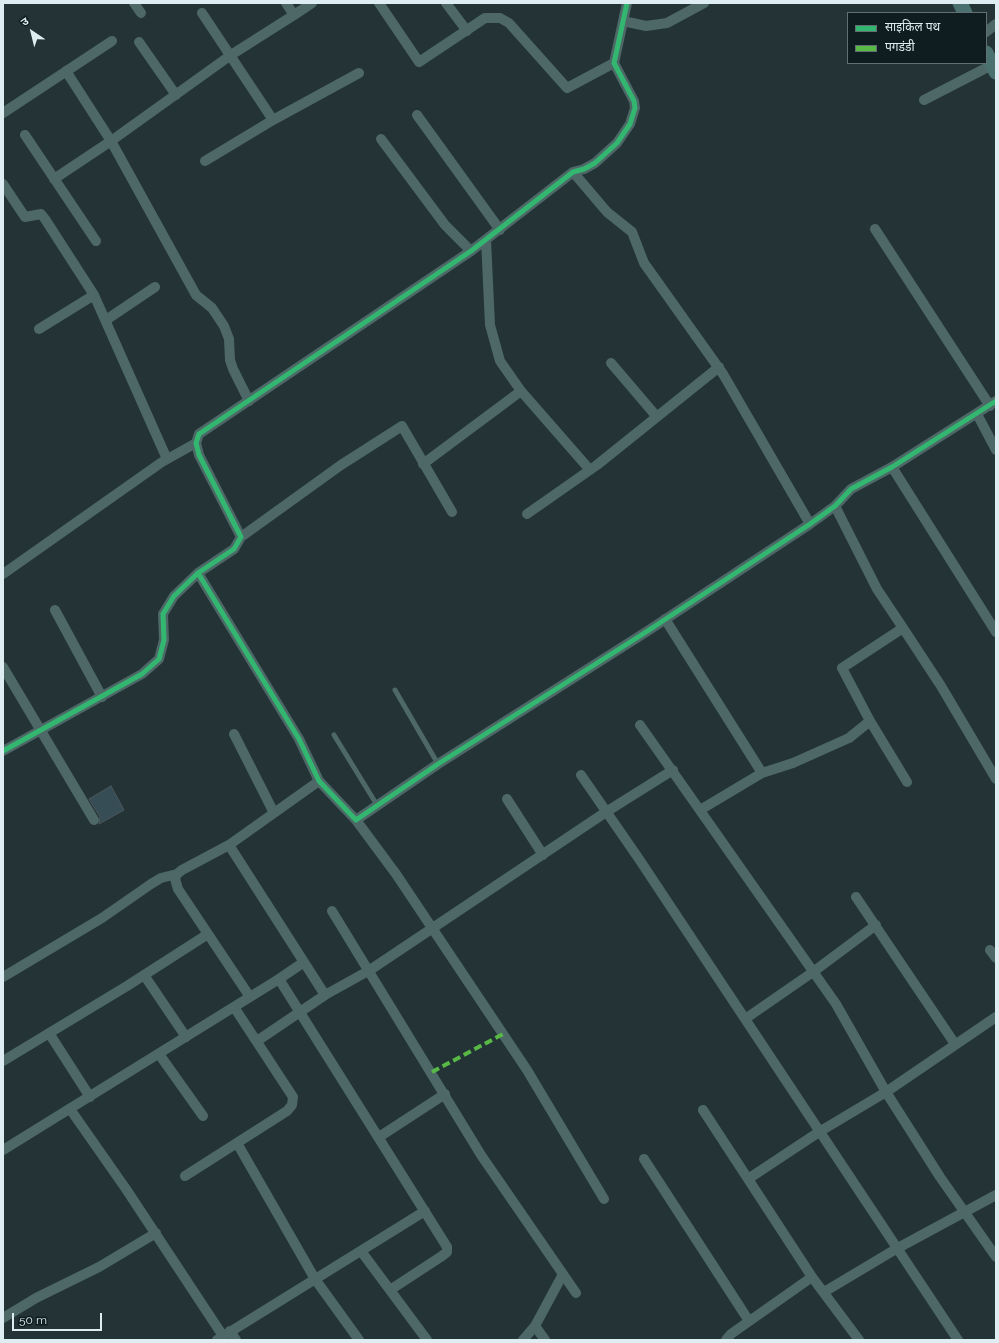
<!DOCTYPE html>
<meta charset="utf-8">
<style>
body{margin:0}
#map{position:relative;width:999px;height:1343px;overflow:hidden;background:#233336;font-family:Raleway,"Noto Sans Devanagari",sans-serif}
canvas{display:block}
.frame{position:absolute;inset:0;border:4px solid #ddedf1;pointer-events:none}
.legend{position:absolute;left:847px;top:12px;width:140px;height:52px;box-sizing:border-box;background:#101d20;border:1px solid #627074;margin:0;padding:5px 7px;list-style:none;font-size:12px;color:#ddedf1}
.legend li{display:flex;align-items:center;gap:8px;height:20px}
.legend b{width:20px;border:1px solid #627074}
.north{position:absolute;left:12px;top:12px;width:40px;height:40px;-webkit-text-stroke:3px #101d20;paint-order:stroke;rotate:325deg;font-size:11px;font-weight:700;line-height:16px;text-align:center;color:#ddedf1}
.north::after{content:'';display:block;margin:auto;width:14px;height:18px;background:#ddedf1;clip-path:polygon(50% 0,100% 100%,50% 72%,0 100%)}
.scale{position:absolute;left:12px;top:1313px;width:90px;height:18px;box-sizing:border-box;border:2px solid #ddedf1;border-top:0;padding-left:5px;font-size:12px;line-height:14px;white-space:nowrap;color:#ddedf1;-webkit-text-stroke:3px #101d20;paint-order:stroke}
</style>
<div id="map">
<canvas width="999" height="1343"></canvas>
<div class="frame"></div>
<ul class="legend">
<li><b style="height:5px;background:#33b770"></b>साइकिल पथ</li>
<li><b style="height:5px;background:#58b947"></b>पगडंडी</li>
</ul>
<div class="north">उ</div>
<div class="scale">50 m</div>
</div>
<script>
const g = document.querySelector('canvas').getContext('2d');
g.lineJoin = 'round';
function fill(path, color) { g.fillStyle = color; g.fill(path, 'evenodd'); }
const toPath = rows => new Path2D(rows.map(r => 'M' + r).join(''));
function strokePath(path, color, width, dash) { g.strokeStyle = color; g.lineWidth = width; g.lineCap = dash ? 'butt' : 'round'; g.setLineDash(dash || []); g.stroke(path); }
const building = toPath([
 [111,786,124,810,99,824,100,817,89,799,111,786]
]);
fill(building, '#364d56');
strokePath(building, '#4d585c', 1);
strokePath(toPath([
 [395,690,438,764],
 [334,735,377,805]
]), '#4d6867', 5);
strokePath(toPath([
 [134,3,141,13],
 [379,3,419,62,485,18,500,18,509,23,567,88,614,63],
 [446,3,467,31],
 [202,13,273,120],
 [294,15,312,3],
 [623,21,646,26,667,23,704,3],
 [986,32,996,24],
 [139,42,176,95],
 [924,100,992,65],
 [3,113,112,41],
 [417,115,500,230],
 [25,135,96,241],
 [381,139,445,225,471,251],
 [205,161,273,120,359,73],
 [573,172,607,212,632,232,644,263,723,374,810,524],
 [54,179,111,141,66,71],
 [3,184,25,217,41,214,45,219,94,295,167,459],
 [875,229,990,406],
 [486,240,490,325,500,361,521,391,590,470],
 [106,320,155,287],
 [39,329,94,295],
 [611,363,657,417],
 [249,401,233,369,230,360,229,339,224,326,212,308,196,295,111,141,231,55,294,15,286,3],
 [977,414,996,450],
 [423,464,521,391],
 [892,467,996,632],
 [527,514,597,465,719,367],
 [241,537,341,465,402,426,452,512],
 [198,573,299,739,319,781,356,820,438,764,646,632,810,524,835,506,851,489,892,467,996,401],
 [3,574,162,462,196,443],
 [55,610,102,697],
 [665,619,762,773],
 [903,628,941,686,996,779],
 [3,667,94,820],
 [870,721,907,782],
 [640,725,836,1004,886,1092,940,1177,996,1257],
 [234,734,274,813],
 [3,751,142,674,159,659,164,640,163,614,174,596,198,573,234,549,241,537,199,455,196,443,199,434,471,251,573,172,584,169,595,163,617,143,630,124,635,108,634,101,614,63,627,3],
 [581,775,639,859,958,1340],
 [507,799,543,855],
 [700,810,762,773,793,763,849,738,870,721,842,668,903,628,877,589,835,506],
 [356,820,396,874,527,1070,604,1199],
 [229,845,325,995],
 [856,897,955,1044],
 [332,911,481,1155,576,1293],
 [990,950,996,958],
 [144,975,186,1037],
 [3,977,102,918,151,884,161,878,177,874],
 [279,979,447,1247,447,1252,442,1256,390,1290],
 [250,997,178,889,175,879,177,874,182,870,229,845,319,781],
 [745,1019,813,972,876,925],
 [49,1033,90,1097],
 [257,1041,325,995,370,970,606,812,673,770],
 [159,1054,203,1116],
 [3,1061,127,986,208,934],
 [70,1109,126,1189,223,1336],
 [703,1110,812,1277,859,1340],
 [379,1137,445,1094],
 [237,1143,315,1279,359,1340],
 [3,1150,279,979,304,962],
 [644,1159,749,1321],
 [185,1176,287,1111,292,1105,293,1097,234,1007],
 [748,1179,819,1132,886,1092,996,1017],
 [361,1251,427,1340],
 [824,1292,896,1249,996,1195],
 [3,1318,36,1298,99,1267,156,1233],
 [535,1326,545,1340],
 [230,1331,236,1340],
 [217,1340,425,1211],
 [523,1340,535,1326,563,1274],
 [726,1340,731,1334,812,1277]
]), '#4d6867', 10);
strokePath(toPath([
 [960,3,965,13],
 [986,53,996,72]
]), '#4b7070', 15);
strokePath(toPath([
 [432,1072,503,1034]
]), '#58b947', 4, [8, 4]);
strokePath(toPath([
 [198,573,299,739,319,781,356,820,438,764,646,632,810,524,835,506,851,489,892,467,996,401],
 [3,751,142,674,159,659,164,640,163,614,174,596,198,573,234,549,241,537,199,455,196,443,199,434,471,251,573,172,584,169,595,163,617,143,630,124,635,108,634,101,614,63,627,3]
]), '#33b770', 5);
</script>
